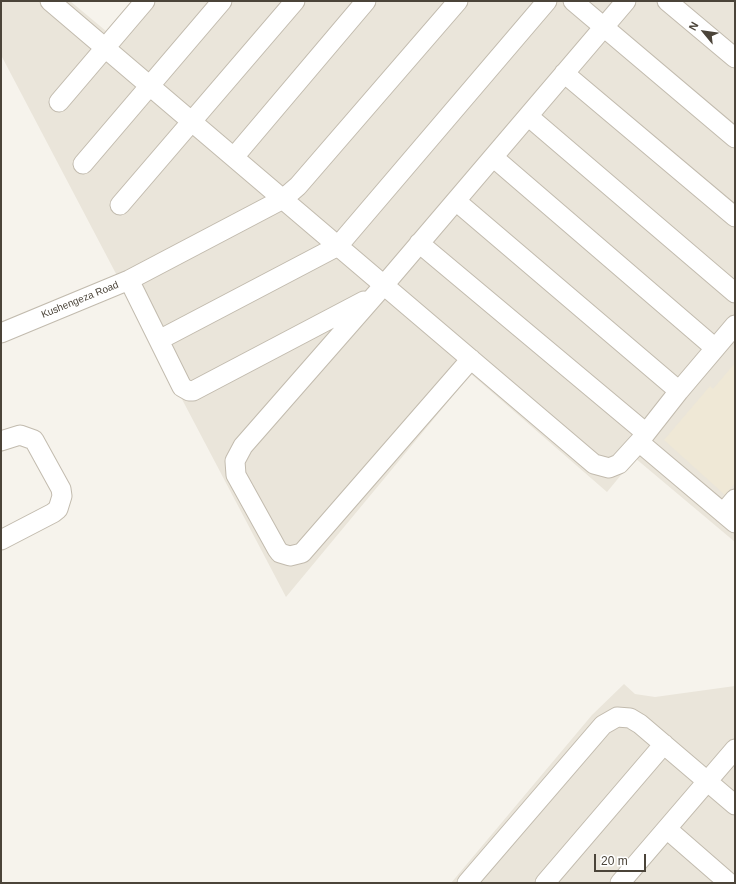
<!DOCTYPE html>
<style>
body{margin:0}
#map{position:relative;width:736px;height:884px;overflow:hidden;background:#f6f3ec;font-family:Helvetica,sans-serif}
canvas{display:block}
.frame{position:absolute;inset:0;border:2px solid #4b4439;pointer-events:none}
.north{position:absolute;left:684px;top:12px;width:40px;height:40px;-webkit-text-stroke:3px #fff;paint-order:stroke;rotate:299deg;font-size:11px;font-weight:700;line-height:16px;text-align:center;color:#4b4439}
.north::after{content:'';display:block;margin:auto;width:14px;height:18px;background:#4b4439;clip-path:polygon(50% 0,100% 100%,50% 72%,0 100%)}
.scale{position:absolute;left:594px;top:854px;width:52px;height:18px;box-sizing:border-box;border:2px solid #4b4439;border-top:0;padding-left:5px;font-size:12px;line-height:14px;white-space:nowrap;color:#4b4439;-webkit-text-stroke:3px #fff;paint-order:stroke}
</style>
<div id="map">
<canvas width="736" height="884"></canvas>
<div class="frame"></div>
<div class="north">N</div>
<div class="scale">20 m</div>
</div>
<script>
const g = document.querySelector('canvas').getContext('2d');
g.lineJoin = 'round';
function fill(path, color) { g.fillStyle = color; g.fill(path, 'evenodd'); }
const toPath = rows => new Path2D(rows.map(r => 'M' + r).join(''));
function strokePath(path, color, width, dash) { g.strokeStyle = color; g.lineWidth = width; g.lineCap = dash ? 'butt' : 'round'; g.setLineDash(dash || []); g.stroke(path); }
function drawText(font, color, halo, rows, align = 'center') {
  g.font = font + ' Helvetica,sans-serif'; g.lineWidth = 3; g.setLineDash([]); g.textBaseline = 'middle'; g.strokeStyle = halo; g.fillStyle = color; for (const [text, x, y, turn = 0] of rows) {
    g.save(); g.translate(x, y); g.rotate((+turn || 0) * Math.PI / 180); g.textAlign = isNaN(turn) ? turn : align; if (halo) g.strokeText(text, 0, 0); g.fillText(text, 0, 0); g.restore();
  }
}
fill(toPath([
 [1,1,70,1,106,31,132,1,735,1,735,542,635,458,607,492,471,374,286,597,1,55],
 [624,684,635,694,655,697,735,686,735,883,451,883,592,715]
]), '#eae5da');
fill(toPath([
 [735,363,735,483,725,495,664,440,710,386,713,389]
]), '#efe8d6');
const street = toPath([
 [50,1,594,464,609,468,619,464,639,442,679,391,735,325],
 [573,1,735,138],
 [667,1,735,58],
 [564,73,735,217],
 [59,102,145,1],
 [528,116,735,293],
 [234,157,366,1],
 [493,157,715,348],
 [83,164,222,1],
 [456,201,679,391],
 [120,205,295,1],
 [419,243,646,433],
 [129,280,180,383,182,387,189,391,193,391,364,301],
 [1,333,129,280,283,199,298,186,458,1],
 [159,340,338,246,547,1],
 [471,359,302,553,290,556,280,553,277,549,236,475,235,461,243,446,384,285,626,1],
 [1,441,20,435,34,440,61,489,62,496,58,509,53,513,1,540],
 [639,442,735,523],
 [723,513,735,499],
 [667,829,729,883],
 [467,883,603,725,617,717,630,718,640,724,735,805],
 [545,883,664,744],
 [620,883,735,749]
]);
strokePath(street, '#c2bbae', 21);
strokePath(street, '#fff', 19);
drawText('10px', '#4b4439', '#fff', [
 ["Kushengeza Road",80,300,-22]
]);
</script>
